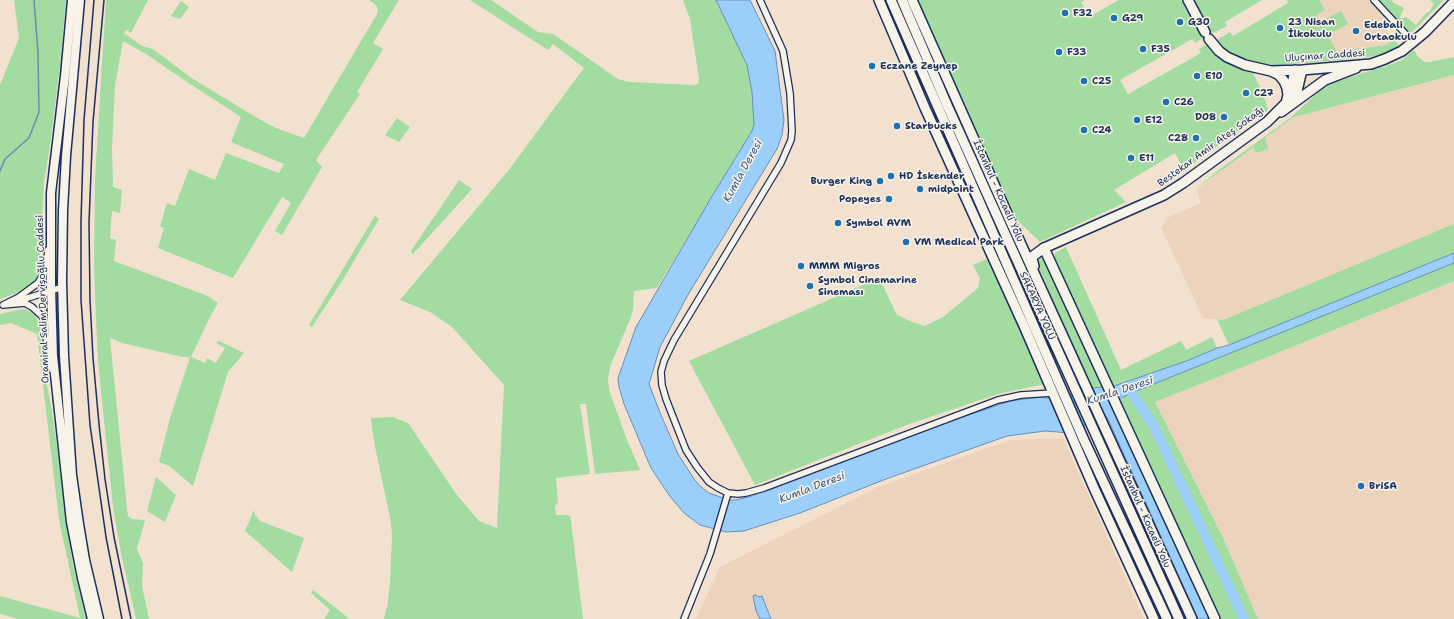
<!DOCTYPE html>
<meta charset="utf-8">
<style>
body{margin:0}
canvas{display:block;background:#f1e1ce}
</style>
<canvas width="1454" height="619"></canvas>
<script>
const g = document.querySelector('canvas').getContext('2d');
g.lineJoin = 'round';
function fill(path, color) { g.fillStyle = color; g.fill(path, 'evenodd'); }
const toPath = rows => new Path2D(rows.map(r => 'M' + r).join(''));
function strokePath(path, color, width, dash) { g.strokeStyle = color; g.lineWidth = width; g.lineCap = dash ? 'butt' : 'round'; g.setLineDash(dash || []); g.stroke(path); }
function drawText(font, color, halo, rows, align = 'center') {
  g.font = font + ' "Shantell Sans",sans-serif'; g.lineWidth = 3; g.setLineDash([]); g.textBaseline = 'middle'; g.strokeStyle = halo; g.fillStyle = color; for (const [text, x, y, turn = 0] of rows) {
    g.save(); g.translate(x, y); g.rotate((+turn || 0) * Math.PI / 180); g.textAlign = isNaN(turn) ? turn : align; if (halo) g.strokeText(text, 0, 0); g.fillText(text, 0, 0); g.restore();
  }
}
fill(toPath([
 [1305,0,1371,0,1385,16,1379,22,1394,39,1386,45,1337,52,1307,1],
 [1454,75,1454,224,1223,320,1203,318,1161,228,1170,216,1201,203,1197,190,1213,177,1294,117],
 [1454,281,1454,619,1258,619,1224,540,1155,402,1238,369],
 [1063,438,1144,619,696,619,720,567,878,487,1010,440]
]), '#ecd4bc');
fill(toPath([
 [14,0,66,0,60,66,50,145,44,183,39,276,35,281,17,293,0,299,0,85,19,38],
 [106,0,148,0,131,33,126,30,124,33,142,46,153,49,193,79,259,119,276,128,304,138,377,14,378,9,376,5,369,0,399,0,373,43,383,49,357,92,360,94,316,160,322,167,282,235,275,231,291,203,282,197,233,278,158,248,164,228,160,226,167,203,175,206,189,169,215,180,226,153,279,173,284,164,231,142,241,117,187,82,146,54,123,41,115,85,112,148,113,187,122,190,120,213,112,211,110,238,116,240,114,261,208,296,218,303,210,317,191,357,205,363,207,358,216,363,225,348,216,343,219,341,244,353,228,372,193,486,169,466,159,462,170,418,190,357,183,357,122,343,110,338,127,509,128,516,132,519,145,520,137,549,143,563,142,586,149,619,136,619,121,553,113,506,108,459,98,361,96,319,94,265,95,178],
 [470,0,491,0,538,32,553,34,618,79,629,82,694,85,698,84,699,79,690,19,683,0,716,0,747,65,752,92,754,124,752,131,657,288,634,291,633,309,631,317,611,364,608,378,609,390,627,440,640,470,595,474,586,404,580,404,590,474,556,478,558,504,555,505,556,515,567,515,570,516,571,521,583,619,384,619,388,602,390,581,392,537,391,522,374,442,371,418,392,417,408,423,457,495,479,521,497,528,504,385,452,327,430,312,400,300,508,171,584,68,553,44,548,50],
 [917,0,1085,0,1081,2,1089,17,1119,0,1181,0,1203,38,1195,43,1192,39,1120,80,1128,94,1201,53,1199,49,1207,44,1216,56,1226,62,1253,73,1263,93,1268,110,1184,170,1175,153,1114,190,1126,202,1040,242,1013,216],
 [1193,0,1262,0,1225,22,1227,26,1211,34],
 [1287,0,1319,0,1325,10,1316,15,1320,22,1341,11,1348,24,1328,35,1337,52,1386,45,1394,39,1400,46,1381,55,1361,58,1269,66,1237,58,1224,52,1215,41,1230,32,1233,36,1288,3],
 [1377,0,1393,0,1392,2,1404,8,1400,17,1401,19,1406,17,1416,25,1427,12,1429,12,1434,4,1430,0,1444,0,1410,34],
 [181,1,189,7,180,19,171,16],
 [1414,50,1418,57,1425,62,1429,62,1454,57,1454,75,1294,117,1265,138,1268,149,1255,153,1254,147,1197,188,1216,172,1290,118,1323,88,1334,82,1395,63,1402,60],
 [397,118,410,127,399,142,385,135],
 [459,180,472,189,413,254,411,251],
 [375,216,379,219,342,281,312,327,309,325],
 [1454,224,1454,253,1229,345,1217,319,1223,320],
 [1066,247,1121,370,1181,341,1186,350,1212,337,1217,348,1189,360,1114,386,1076,310,1054,259,1055,253],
 [1040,257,1046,262,1106,387,1092,388,1049,296,1048,288,1036,261],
 [989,258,1045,384,998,394,909,424,755,485,689,361,879,278,897,315,910,321,925,326,943,317,978,288,980,278,973,265],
 [1454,263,1454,281,1238,369,1155,402,1224,540,1258,619,1220,619,1120,399,1134,392],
 [22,309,27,310,35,315,40,325,42,360,52,411,73,565,86,619,16,619,16,618,0,614,0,596,80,618,59,520,37,334,11,323,0,325,0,314],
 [156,477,176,495,165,522,147,511],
 [254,510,255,515,260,521,304,538,292,572,245,531],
 [313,590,341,612,349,619,324,619,330,610,311,593]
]), '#a2dca1');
const water = toPath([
 [716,0,750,0,775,51,784,120,782,135,777,149,689,293,660,347,649,384,661,415,678,454,694,479,700,486,709,493,729,500,736,500,752,496,886,443,1010,401,1039,397,1055,399,1092,388,1114,386,1189,360,1217,348,1229,345,1454,253,1454,263,1134,392,1110,403,1210,619,1198,619,1107,417,1079,428,1070,433,1045,431,1007,436,886,479,800,513,744,531,726,532,700,525,684,513,669,495,651,468,624,404,619,387,618,378,636,327,711,198,752,131,754,124,752,92,747,65,716,0],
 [756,595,758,597,762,596,771,619,760,619,756,611,753,596,756,595]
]);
fill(water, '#9bcff9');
strokePath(water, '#688fbb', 1);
strokePath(toPath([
 [0,171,5,159,29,138,39,112,38,53,34,0]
]), '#688fbb', 1.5);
strokePath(toPath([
 [1130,390,1155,428,1244,619]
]), '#9bcff9', 10);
const minor = toPath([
 [760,0,783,51,790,93,792,131,791,140,781,163,674,340,664,361,661,372,662,385,666,399,686,450,697,467,709,482,718,488,728,493,738,494,746,493,764,488,998,400,1021,395,1053,393],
 [1374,0,1413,42],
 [48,250,45,272,38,283,19,297,3,305,25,303,32,307,42,316,45,322,48,360,53,371],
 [18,301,63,287],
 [684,619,710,554,728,493]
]);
const secondary = toPath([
 [72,0,65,76,51,193,51,287,53,356,71,522,82,578,92,619],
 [80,0,66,156,63,210,62,281,64,356,72,475,79,524,85,560,99,619]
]);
const primary = toPath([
 [1188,0,1205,32],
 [1209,39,1219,51,1227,57,1245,65,1271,71,1302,70,1371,64,1385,59,1402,51,1425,32,1454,2],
 [1290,94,1295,70],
 [1290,103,1297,91,1302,70],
 [1281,112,1325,80,1356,68],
 [1044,248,1164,195,1183,183,1267,122,1286,103,1288,95,1287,88,1284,81,1279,75,1271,71]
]);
const trunk = toPath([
 [879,0,925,108,1024,326,1094,488,1154,619],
 [891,0,1083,438,1167,619],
 [902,0,947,105,1179,619],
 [912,0,1009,218,1192,619],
 [1044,248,1215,619],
 [1034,266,1032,259,1033,256,1044,248]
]);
strokePath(minor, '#1b2f5e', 8);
strokePath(secondary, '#1b2f5e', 11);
strokePath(primary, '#1b2f5e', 12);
strokePath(trunk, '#1b2f5e', 12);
strokePath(minor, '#f7f3e8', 5.5);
strokePath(secondary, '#f7f3e8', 8);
strokePath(primary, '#f7f3e8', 9);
strokePath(trunk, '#f7f3e8', 9);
strokePath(toPath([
 [94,0,84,120,81,221,81,300,90,425,106,537,122,619],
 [104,0,93,122,89,223,90,300,93,358,99,424,105,479,114,537,131,619]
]), '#1b2f5e', 1.5);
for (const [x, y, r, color] of [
 [1065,13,4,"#1f6fb2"],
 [1114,18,4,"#1f6fb2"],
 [1180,22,4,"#1f6fb2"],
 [1280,28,4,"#1f6fb2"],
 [1356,31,4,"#1f6fb2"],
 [1143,49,4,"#1f6fb2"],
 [1059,52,4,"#1f6fb2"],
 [872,66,4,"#1f6fb2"],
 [1197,76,4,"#1f6fb2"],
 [1084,81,4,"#1f6fb2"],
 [1246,93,4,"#1f6fb2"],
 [1166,102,4,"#1f6fb2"],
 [1224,117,4,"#1f6fb2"],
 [1137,120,4,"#1f6fb2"],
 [897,126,4,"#1f6fb2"],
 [1084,130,4,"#1f6fb2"],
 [1196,138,4,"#1f6fb2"],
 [1131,158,4,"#1f6fb2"],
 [891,176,4,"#1f6fb2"],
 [880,181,4,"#1f6fb2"],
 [920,189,4,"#1f6fb2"],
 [889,199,4,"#1f6fb2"],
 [838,223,4,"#1f6fb2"],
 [906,242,4,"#1f6fb2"],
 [801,266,4,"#1f6fb2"],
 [810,286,4,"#1f6fb2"],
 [1361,486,4,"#1f6fb2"]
]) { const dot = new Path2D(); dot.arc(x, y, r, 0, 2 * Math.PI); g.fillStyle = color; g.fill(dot); strokePath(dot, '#f7f3e8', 1.5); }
drawText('bold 10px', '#1b2f5e', '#f7f3e8', [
 ["F32",1073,13],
 ["G29",1122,18],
 ["G30",1188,22],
 ["23 Nisan",1288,22],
 ["İlkokulu",1288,34],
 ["Edebali",1364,25],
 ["Ortaokulu",1364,37],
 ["F35",1151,49],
 ["F33",1067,52],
 ["Eczane Zeynep",880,66],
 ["E10",1205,76],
 ["C25",1092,81],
 ["C27",1254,93],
 ["C26",1174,102],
 ["D08",1216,117,"right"],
 ["E12",1145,120],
 ["Starbucks",905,126],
 ["C24",1092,130],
 ["C28",1188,138,"right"],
 ["E11",1139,158],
 ["HD İskender",899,176],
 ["Burger King",872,181,"right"],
 ["midpoint",928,189],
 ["Popeyes",881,199,"right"],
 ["Symbol AVM",846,223],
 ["VM Medical Park",914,242],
 ["MMM Migros",809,266],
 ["Symbol Cinemarine",818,280],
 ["Sineması",818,292],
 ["BriSA",1369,486]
], 'left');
drawText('10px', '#1b2f5e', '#f7f3e8', [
 ["Uluçınar Caddesi",1325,56,-4],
 ["Bestekar Amir Ateş Sokağı",1211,147,-36],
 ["İstanbul - Kocaeli Yolu",998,191,66],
 ["Oramiral Salim Dervişoğllu Caddesi",43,299,-92],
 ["SAKARYA YOLU",1037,306,66],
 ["İstanbul - Kocaeli Yolu",1145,517,66]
]);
drawText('italic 11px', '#3b5785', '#f7f3e8', [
 ["Kumla Deresi",743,171,-61],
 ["Kumla Deresi",1120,391,-18],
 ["Kumla Deresi",812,488,-21]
]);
</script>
